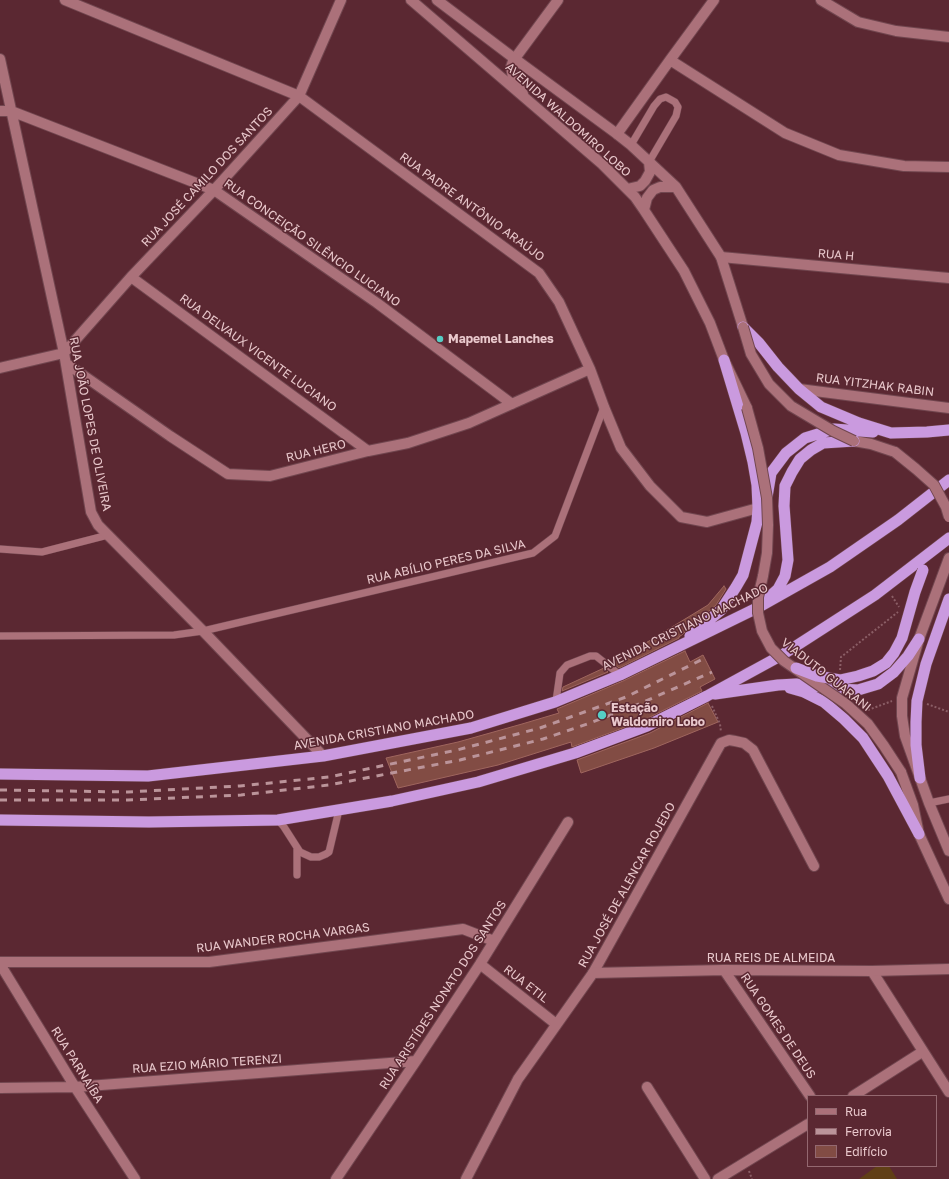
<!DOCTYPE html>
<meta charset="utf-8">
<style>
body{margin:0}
#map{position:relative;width:949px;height:1179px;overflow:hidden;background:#5b2832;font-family:"Golos Text",sans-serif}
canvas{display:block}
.legend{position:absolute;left:807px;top:1095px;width:130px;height:72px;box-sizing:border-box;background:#5b2832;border:1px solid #946870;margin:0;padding:5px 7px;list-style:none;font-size:12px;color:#e9c8cc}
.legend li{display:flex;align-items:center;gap:8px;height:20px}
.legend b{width:20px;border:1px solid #946870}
</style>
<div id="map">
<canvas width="949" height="1179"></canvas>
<ul class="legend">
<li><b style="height:5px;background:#ab717a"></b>Rua</li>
<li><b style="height:5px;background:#bb949a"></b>Ferrovia</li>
<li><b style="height:11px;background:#824c44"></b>Edifício</li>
</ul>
</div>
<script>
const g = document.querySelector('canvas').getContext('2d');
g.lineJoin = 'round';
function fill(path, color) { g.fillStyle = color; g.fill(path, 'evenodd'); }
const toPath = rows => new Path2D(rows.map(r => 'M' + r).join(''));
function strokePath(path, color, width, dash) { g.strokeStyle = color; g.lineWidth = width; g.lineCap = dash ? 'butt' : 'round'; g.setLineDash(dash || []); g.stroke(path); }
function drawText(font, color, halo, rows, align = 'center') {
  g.font = font + ' "Golos Text",sans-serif'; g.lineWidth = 3; g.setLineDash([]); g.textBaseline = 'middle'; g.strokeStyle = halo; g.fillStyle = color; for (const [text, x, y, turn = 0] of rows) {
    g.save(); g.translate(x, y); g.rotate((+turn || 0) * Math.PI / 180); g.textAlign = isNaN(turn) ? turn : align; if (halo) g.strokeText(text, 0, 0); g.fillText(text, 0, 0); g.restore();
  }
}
fill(toPath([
 [877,1166,889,1166,897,1179,859,1179]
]), '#603f16');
const building = toPath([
 [724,586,726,589,716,605,686,631,683,634,679,637,679,638,619,668,613,663,708,605,724,586],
 [685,651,690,662,703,655,715,679,700,687,702,691,644,720,572,747,571,742,498,765,398,788,386,758,458,742,522,724,559,713,557,709,623,681,685,651],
 [604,668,608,672,562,691,563,687,604,668],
 [708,703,718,722,654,748,581,773,577,760,650,733,708,703]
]);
fill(building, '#824c44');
strokePath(building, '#9f665e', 1);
const service = toPath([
 [631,145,654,106,660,99,666,97,675,102,678,107,676,116,649,162],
 [0,549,42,552,108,535],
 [0,636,174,635,203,631,533,553,555,536,604,407],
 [556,701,560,673,567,665,590,656,596,656,620,675],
 [929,803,949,799],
 [278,820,284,827,300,852,311,857,319,857,326,854,329,852,339,810],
 [297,849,297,875]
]);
const minor = toPath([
 [65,0,299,96,539,273,559,302,590,369,604,407,621,448,650,486,681,517,707,522,758,508],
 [821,0,858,22,896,31,949,37],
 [0,59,64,353,91,512,98,525,203,631,323,756],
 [670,60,785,133,839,155,904,166,949,167],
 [523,94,513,78,511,67,513,61,558,0],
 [0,111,11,111,214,190,377,303,512,404],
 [617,134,670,60,714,0],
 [721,257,949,278],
 [131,277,368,451],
 [67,364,170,436,228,474,270,476,368,451,408,443,469,423,590,369],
 [0,368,64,353,131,277,214,190,299,96,341,0],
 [799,389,949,408],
 [0,962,209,962,463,929,494,941],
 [0,964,75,1087,135,1179],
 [480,964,556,1024],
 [724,970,810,1096],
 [872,971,949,1092],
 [593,973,721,743,729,740,735,741,744,743,753,750,814,866],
 [647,1087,705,1179],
 [0,1088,75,1087,416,1061],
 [853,1096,922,1052],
 [336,1179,416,1061,480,964,568,822],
 [718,1179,808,1124]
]);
const tertiary = toPath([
 [466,1179,518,1079,593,973,724,970,872,971,949,969]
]);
const secondary = toPath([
 [411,0,602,164,635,197,644,210,684,271,710,323,724,360,747,408],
 [437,0,515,59,617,134,631,145,676,187,721,257,743,327],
 [627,189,640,186,645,181,650,172,649,162],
 [644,210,647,198,653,190,660,187,676,187],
 [854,441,871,444,895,452],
 [949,558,919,639,902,698,902,716,905,736,929,803,949,851],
 [901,772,913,805,919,834,949,899]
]);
const trunk = toPath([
 [743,327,759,343,778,367,799,389,821,407,859,423,891,433,927,432,949,430],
 [767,497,771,473,786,453,805,438,834,429,873,432],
 [769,597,778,589,785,576,788,560,784,506,785,486,792,472,800,459,811,450,823,443,854,441],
 [690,636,721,610,736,587,743,575,757,522,758,508,757,485,753,462,746,433,724,360],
 [790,688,804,692,824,702,844,719,863,738,888,776,919,834],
 [715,694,778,685,796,684,839,689,858,690,878,684,894,672,908,656,919,639],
 [0,774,148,776,323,756,471,728,555,702,620,675,759,607,830,567,898,520,949,480],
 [920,778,916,745,916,722,917,701,926,664,949,599],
 [0,820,149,822,278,820,392,801,478,782,575,753,647,726,707,696,782,655,875,595,949,538]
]);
strokePath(service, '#71464f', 8);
strokePath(minor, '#71464f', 12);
strokePath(tertiary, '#71464f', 12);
strokePath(secondary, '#71464f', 12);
strokePath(trunk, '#71464f', 12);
strokePath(toPath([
 [892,596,899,607],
 [840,670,841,657,898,612],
 [927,704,949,712],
 [712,706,720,724,721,732],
 [868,710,892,701],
 [749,1171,752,1179]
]), '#8b5e66', 2, [2, 2]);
strokePath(service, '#ab717a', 7);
strokePath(minor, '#ab717a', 10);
strokePath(tertiary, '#ab717a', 10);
strokePath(secondary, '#ab717a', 10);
strokePath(trunk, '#ca9adf', 11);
strokePath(toPath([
 [0,790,128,792,240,786,329,777,457,750,540,728,626,697,705,658],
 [0,800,128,800,241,795,329,785,460,760,543,739,587,724,632,707,712,672]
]), '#bb949a', 3, [7, 7]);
const secondaryBridge = toPath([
 [743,327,751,354,769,384,791,406,833,431,854,441],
 [747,408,758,448,767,498,768,525,767,553,763,576,758,597,758,613,762,631,771,648,784,661,846,704,868,724,884,746,901,772],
 [895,452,916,469,934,485,946,507,949,517]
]);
const trunkBridge = toPath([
 [796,668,817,676,840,680,858,676,873,671,886,663,894,653,902,638,915,592,923,570]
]);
strokePath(secondaryBridge, '#71464f', 12, []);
strokePath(trunkBridge, '#71464f', 12, []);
strokePath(secondaryBridge, '#ab717a', 10);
strokePath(trunkBridge, '#ca9adf', 11);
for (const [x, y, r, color] of [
 [440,339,4,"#55cec5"],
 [602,715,5,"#55cec5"]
]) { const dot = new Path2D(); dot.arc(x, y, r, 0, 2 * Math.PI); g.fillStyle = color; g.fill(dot); strokePath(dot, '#5b2832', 1.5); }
drawText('12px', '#e9c8cc', '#5b2832', [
 ["AVENIDA WALDOMIRO LOBO",568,120,42],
 ["RUA JOSÉ CAMILO DOS SANTOS",207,177,-47],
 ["RUA PADRE ANTÔNIO ARAÚJO",472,207,36],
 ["RUA CONCEIÇÃO SILÊNCIO LUCIANO",312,243,35],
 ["RUA H",836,255,5],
 ["RUA DELVAUX VICENTE LUCIANO",258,353,36],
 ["RUA YITZHAK RABIN",875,385,7],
 ["RUA JOÃO LOPES DE OLIVEIRA",90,424,79],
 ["RUA HERO",316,451,-14],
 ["RUA ABÍLIO PERES DA SILVA",446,562,-13],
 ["AVENIDA CRISTIANO MACHADO",685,627,-26],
 ["VIADUTO GUARANI",826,675,38],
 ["AVENIDA CRISTIANO MACHADO",384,730,-10],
 ["RUA JOSÉ DE ALENCAR ROJEDO",627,885,-61],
 ["RUA WANDER ROCHA VARGAS",283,938,-7],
 ["RUA REIS DE ALMEIDA",771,958],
 ["RUA ETIL",526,984,38],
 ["RUA ARISTÍDES NONATO DOS SANTOS",443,995,-57],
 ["RUA GOMES DE DEUS",778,1026,56],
 ["RUA EZIO MÁRIO TERENZI",207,1064,-4],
 ["RUA PARNAÍBA",77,1065,58]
]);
drawText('bold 12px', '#e9c8cc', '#5b2832', [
 ["Mapemel Lanches",448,339],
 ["Estação",611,708],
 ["Waldomiro Lobo",611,722]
], 'left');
</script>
